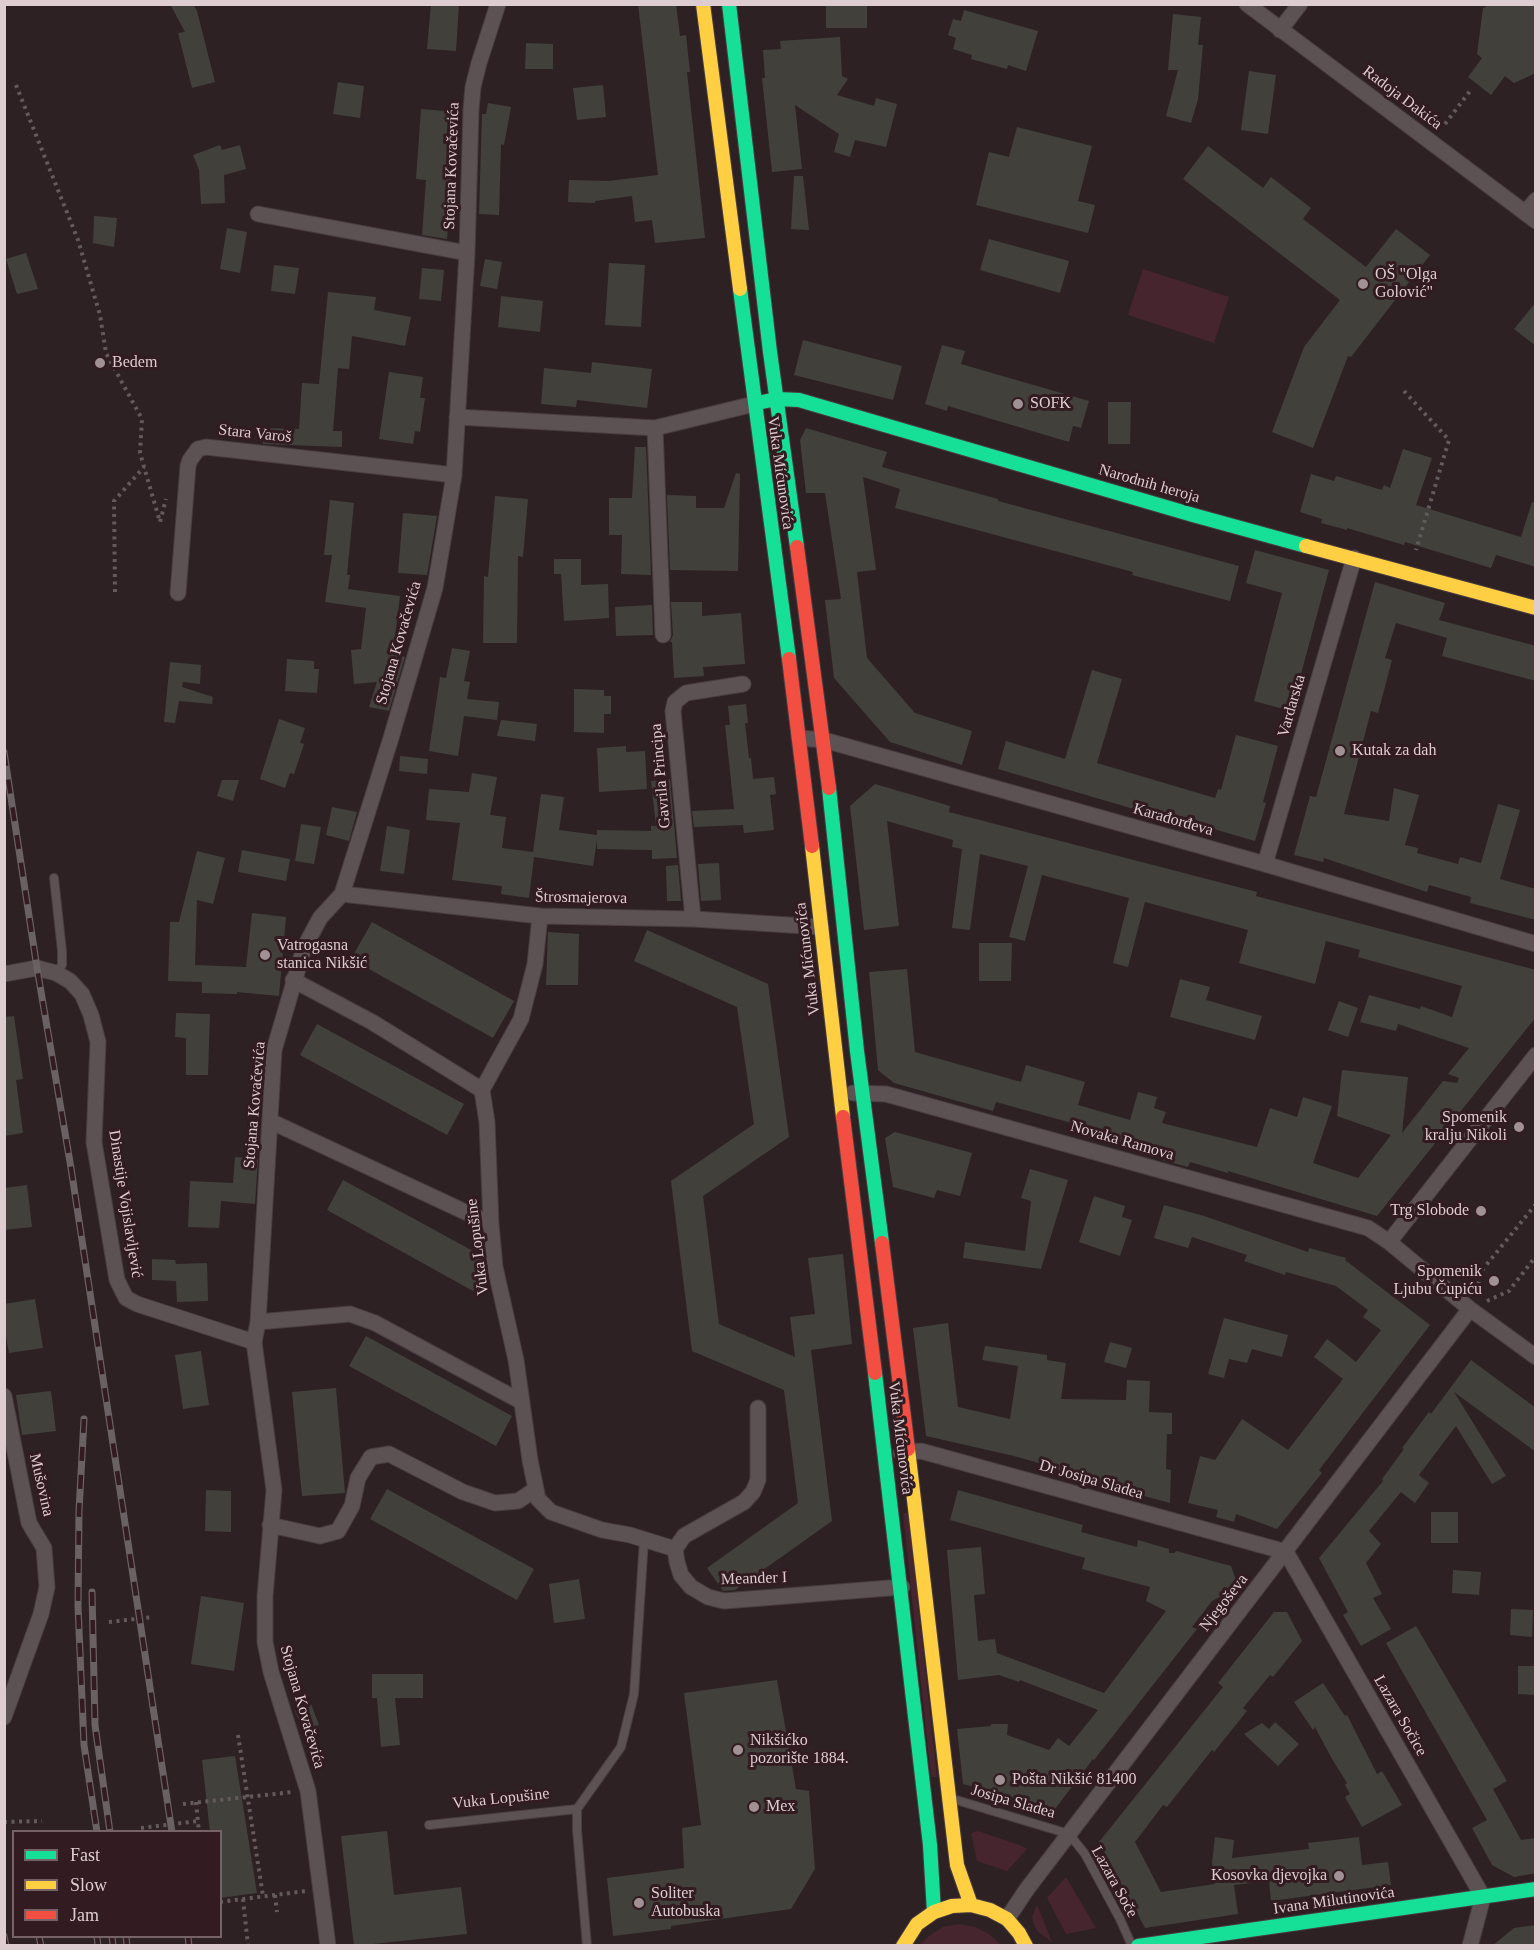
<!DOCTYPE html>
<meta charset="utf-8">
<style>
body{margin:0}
#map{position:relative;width:1540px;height:1950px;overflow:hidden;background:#2d2124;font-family:"Times New Roman",serif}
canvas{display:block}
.frame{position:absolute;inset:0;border:6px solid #ddcdd0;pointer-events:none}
.legend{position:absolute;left:12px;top:1830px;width:210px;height:108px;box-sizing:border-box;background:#321c21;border:2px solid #766367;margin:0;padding:8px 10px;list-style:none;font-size:18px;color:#ddcdd0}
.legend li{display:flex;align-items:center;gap:12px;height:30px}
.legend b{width:30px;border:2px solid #766367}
</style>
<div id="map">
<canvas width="1540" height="1950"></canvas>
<div class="frame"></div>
<ul class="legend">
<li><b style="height:8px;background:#16e098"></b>Fast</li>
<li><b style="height:8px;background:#ffcf43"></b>Slow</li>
<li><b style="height:8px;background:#f24e42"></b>Jam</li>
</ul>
</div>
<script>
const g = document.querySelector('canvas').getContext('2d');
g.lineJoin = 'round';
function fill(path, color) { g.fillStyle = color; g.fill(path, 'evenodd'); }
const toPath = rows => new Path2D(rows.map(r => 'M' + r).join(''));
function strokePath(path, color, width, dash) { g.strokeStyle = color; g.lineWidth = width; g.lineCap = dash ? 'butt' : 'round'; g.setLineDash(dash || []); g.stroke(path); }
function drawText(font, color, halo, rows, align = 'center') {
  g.font = font + ' "Times New Roman",serif'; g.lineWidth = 6; g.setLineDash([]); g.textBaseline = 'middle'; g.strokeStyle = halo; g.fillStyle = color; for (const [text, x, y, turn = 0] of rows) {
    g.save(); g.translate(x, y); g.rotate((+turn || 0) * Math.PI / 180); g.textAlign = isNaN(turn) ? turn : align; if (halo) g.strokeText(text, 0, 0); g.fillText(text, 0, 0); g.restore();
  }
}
fill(toPath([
 [1143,269,1229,297,1214,343,1128,315],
 [903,1513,908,1513,937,1777,931,1777],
 [978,1831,1022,1846,1027,1849,1007,1871,977,1861,971,1833],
 [1066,1877,1096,1928,1066,1934,1047,1898],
 [1037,1905,1052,1942,1038,1932,1034,1925,1032,1917],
 [959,1924,975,1927,989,1934,1001,1945,920,1945,929,1936,943,1927]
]), '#47252e');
fill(toPath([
 [170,4,193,4,197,11,215,82,192,88,178,33,185,32],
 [431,4,459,4,456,51,427,49],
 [638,4,676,4,680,36,686,35,690,72,687,72,705,238,655,243,652,220,635,222,632,196,595,201,595,203,568,202,569,180,608,181,658,175],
 [826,4,867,4,867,28,826,28],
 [1492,4,1536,4,1536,73,1514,83,1505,76,1491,95,1468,77,1482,58,1477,54,1483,8],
 [964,10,1038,31,1026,71,1008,65,1007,69,971,59,972,55,953,49,956,38,948,35,953,19,961,21],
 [1173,14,1201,17,1198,45,1203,45,1198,99,1191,123,1166,116,1178,70,1168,70],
 [840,37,842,76,848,79,837,95,874,106,876,98,897,104,886,147,855,140,850,157,834,152,839,134,795,105,802,169,772,172,762,78,765,78,763,50,781,49,780,41],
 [526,43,553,44,553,69,525,69],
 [1249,71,1276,75,1268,134,1241,130],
 [338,82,364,86,360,118,333,114],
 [603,85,606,117,577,120,573,88],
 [488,103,511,107,504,145,501,144,499,215,479,214,482,114,486,114],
 [421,109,456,112,447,239,422,235,426,180,416,179],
 [1017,127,1092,146,1078,201,1095,205,1088,233,976,205,989,152,1009,157],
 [220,145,222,150,240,145,246,169,224,175,225,203,201,204,199,170,193,155],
 [1208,146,1263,188,1271,177,1311,208,1303,219,1366,267,1396,229,1430,255,1351,357,1348,356,1313,448,1272,432,1304,347,1340,300,1183,179],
 [794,176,803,176,809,230,791,229],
 [94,216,117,218,114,247,93,243],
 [227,228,247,232,240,273,220,269],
 [989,239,1069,261,1060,293,980,270],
 [26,253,38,289,17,294,6,259],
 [485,259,502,262,497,289,480,286],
 [609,263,645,265,641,327,605,325],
 [274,265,299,268,295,294,271,291],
 [422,268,444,270,441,301,419,299],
 [328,292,376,297,374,310,411,317,405,346,352,336,349,369,338,368,333,431,342,431,342,447,263,444,263,428,299,429,302,383,319,384],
 [501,296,543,301,540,332,498,327],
 [1536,302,1536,346,1514,329],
 [803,340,902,366,893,400,794,375],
 [942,345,965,351,961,364,1089,401,1081,428,1073,426,1069,442,948,406,947,411,925,404],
 [592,362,652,369,647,408,577,400,576,407,541,404,544,368,591,373],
 [389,372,423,377,420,398,425,398,420,432,415,431,413,444,379,439],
 [1108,402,1131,402,1130,444,1108,444],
 [806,428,887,452,882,467,998,499,998,501,1239,566,1230,601,1132,575,1133,572,895,508,900,489,863,477,876,570,857,572,867,658,915,713,972,731,962,765,890,742,834,678,825,600,841,599,825,493,806,493,800,440],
 [635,447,646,447,651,575,621,574,622,535,609,535,609,498,632,498],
 [1403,449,1432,458,1416,505,1521,537,1532,502,1536,503,1536,567,1496,555,1491,568,1405,542,1404,545,1347,528,1347,530,1321,523,1322,519,1300,512,1311,474,1334,481,1336,476,1382,490,1384,485,1390,488],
 [736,473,740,474,738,571,670,570,667,495,696,496,696,508,724,508],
 [495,496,528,499,523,557,518,556,517,643,483,643,484,576,488,577],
 [330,500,354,503,347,575,350,575,348,589,400,596,393,653,405,657,389,711,369,707,377,682,354,684,351,650,361,649,366,608,325,602,332,555,324,555],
 [403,513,437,516,427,575,398,573],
 [1255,550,1329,570,1291,711,1254,701,1282,593,1246,583],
 [554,559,581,559,581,585,608,584,609,618,564,621,561,574,554,574],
 [1375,582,1445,603,1439,620,1536,646,1536,681,1442,656,1447,638,1396,623,1385,658,1392,660,1378,713,1371,711,1344,814,1389,821,1394,788,1419,795,1405,845,1418,848,1417,853,1458,864,1460,857,1481,863,1498,804,1520,810,1500,879,1536,889,1536,920,1470,903,1471,897,1429,885,1427,892,1324,858,1323,862,1294,855,1310,796,1316,797],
 [671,602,702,602,702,616,741,613,745,664,703,667,704,676,674,678,672,642,670,642,673,635],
 [652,605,653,635,616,636,615,607],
 [452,648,470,651,464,681,470,682,467,699,499,702,497,720,464,716,458,756,429,751,440,677,446,678],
 [287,659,314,661,314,669,319,669,317,693,285,691],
 [170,662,201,665,200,684,183,682,182,687,213,697,212,704,179,701,175,723,164,722],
 [1092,670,1122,679,1097,763,1215,798,1218,789,1221,790,1236,735,1278,746,1263,802,1266,803,1255,841,1145,809,1144,812,998,769,1006,741,1065,759],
 [574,689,604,690,604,696,611,696,611,714,604,714,604,733,574,732],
 [746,704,748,723,745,723,749,758,751,758,753,779,774,777,776,794,770,795,774,830,744,833,743,825,694,827,692,811,734,809,725,725,730,725,728,706],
 [279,719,305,728,300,743,304,744,294,774,290,773,285,788,260,779],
 [501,720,537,724,535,741,497,736],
 [626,746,626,752,645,751,647,789,599,792,597,748],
 [400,756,428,759,427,774,399,771],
 [472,773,497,777,490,815,506,817,502,848,533,852,541,794,564,797,559,830,597,835,597,830,651,831,651,826,656,826,651,781,670,779,677,858,652,859,652,850,597,849,597,840,593,866,534,857,529,898,501,894,502,886,452,880,460,823,426,820,429,789,469,792],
 [222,780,239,780,233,801,217,796],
 [875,784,950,806,949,812,1257,892,1256,896,1536,970,1536,1017,1377,1216,1228,1171,1228,1173,1190,1162,1188,1167,1162,1160,1164,1155,1117,1142,1117,1145,1083,1136,1086,1127,996,1102,993,1111,894,1083,878,1070,869,972,907,969,915,1052,1021,1082,1026,1065,1085,1082,1078,1105,1130,1120,1138,1092,1157,1097,1154,1108,1166,1112,1162,1123,1257,1147,1270,1108,1297,1117,1303,1097,1332,1106,1313,1163,1358,1178,1391,1135,1337,1116,1342,1070,1408,1077,1402,1133,1443,1081,1457,1083,1459,1078,1448,1074,1469,1048,1398,1024,1396,1031,1360,1022,1369,995,1420,1009,1421,1006,1452,1017,1462,986,1358,957,1360,950,1326,941,1315,984,1239,963,1248,930,1145,902,1128,967,1113,963,1129,898,1042,875,1025,941,1009,937,1028,866,980,854,970,930,952,928,962,849,952,847,953,840,887,821,899,926,864,930,850,806],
 [332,807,357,812,349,841,326,835],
 [301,824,321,827,314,864,295,861],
 [387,826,410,830,404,874,380,871],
 [242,850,290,859,286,881,238,872],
 [197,851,225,858,213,904,197,900,195,965,246,967,252,913,286,917,279,996,237,992,237,994,202,993,202,982,168,981,170,922,179,922],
 [719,863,721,900,701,901,698,864],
 [678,865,681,901,667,901,666,866],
 [372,922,514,1001,493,1038,351,959],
 [647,930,768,984,789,1137,703,1196,719,1324,795,1357,790,1317,815,1314,808,1258,843,1254,852,1344,811,1350,832,1521,735,1590,723,1591,707,1568,798,1503,784,1390,692,1351,671,1181,754,1124,737,1007,634,961],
 [548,932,579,934,578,985,546,985],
 [979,943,1012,943,1011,981,979,981],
 [1180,979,1210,987,1206,1000,1262,1016,1255,1040,1170,1017],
 [1339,1001,1358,1008,1348,1037,1328,1030],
 [176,1013,210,1014,208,1075,186,1075,186,1038,175,1037],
 [14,1016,23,1079,16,1080,23,1133,4,1136,4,1017],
 [317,1024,464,1104,447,1135,300,1055],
 [895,1132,972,1153,960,1196,937,1190,934,1198,893,1187,885,1138],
 [235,1157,258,1159,255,1204,221,1201,219,1228,188,1227,190,1181,233,1183],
 [1030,1169,1068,1180,1041,1269,963,1258,965,1242,1025,1251,1031,1201,1021,1198],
 [343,1180,484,1257,485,1268,473,1291,327,1210],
 [27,1185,32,1227,4,1230,4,1188],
 [1094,1196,1125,1206,1122,1217,1132,1220,1120,1256,1079,1242],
 [1164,1205,1204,1216,1308,1252,1309,1248,1346,1258,1345,1260,1430,1325,1319,1470,1322,1473,1277,1529,1236,1514,1234,1522,1216,1517,1218,1510,1188,1503,1200,1456,1215,1460,1242,1419,1288,1450,1343,1379,1314,1357,1327,1339,1356,1362,1381,1330,1363,1317,1368,1310,1336,1286,1286,1272,1285,1275,1250,1263,1244,1261,1247,1255,1192,1237,1188,1248,1154,1238],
 [152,1259,175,1260,176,1264,207,1263,208,1301,177,1302,176,1281,152,1280],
 [35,1299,43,1348,9,1353,4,1326,4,1304],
 [1224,1318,1288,1335,1282,1357,1252,1349,1247,1363,1229,1359,1224,1378,1208,1374],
 [948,1323,958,1407,1010,1419,1018,1366,982,1360,985,1346,1047,1355,1047,1360,1066,1363,1061,1399,1126,1400,1127,1380,1150,1381,1149,1412,1172,1413,1172,1434,1167,1434,1166,1469,1171,1470,1170,1503,1052,1471,1053,1467,1014,1456,926,1436,913,1328],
 [366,1336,512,1416,496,1446,349,1366],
 [1110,1342,1132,1348,1126,1368,1104,1362],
 [201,1351,209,1405,183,1409,175,1355],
 [1471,1360,1536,1408,1536,1452,1454,1392,1506,1476,1492,1484,1456,1426,1419,1475,1429,1483,1415,1503,1401,1492,1369,1531,1381,1544,1366,1563,1382,1594,1373,1598,1391,1629,1361,1646,1343,1615,1348,1612,1319,1558,1383,1481,1382,1479,1404,1449,1402,1448,1429,1412,1431,1414],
 [336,1388,345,1493,302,1496,292,1392],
 [51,1391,56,1431,22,1435,16,1395],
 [387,1489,534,1569,517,1600,370,1519],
 [206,1490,231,1491,231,1532,205,1531],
 [958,1490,1083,1525,1081,1532,1137,1547,1138,1540,1169,1549,1169,1553,1175,1553,1176,1551,1231,1566,1236,1580,1229,1592,1212,1601,1192,1627,1197,1629,1094,1760,1093,1759,1055,1809,963,1784,957,1729,991,1726,991,1724,1008,1724,1007,1735,1049,1750,1058,1738,1069,1746,1098,1710,1020,1680,1019,1682,999,1675,958,1680,947,1550,981,1547,985,1594,974,1595,978,1641,995,1639,997,1653,1104,1693,1166,1611,1146,1601,1150,1587,1082,1569,1085,1558,950,1520],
 [1431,1512,1458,1512,1458,1543,1431,1543],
 [1453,1570,1481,1572,1479,1595,1452,1593],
 [579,1579,585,1619,554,1623,549,1584],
 [201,1596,244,1603,234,1671,191,1664],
 [1511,1609,1533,1610,1532,1637,1510,1635],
 [1274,1612,1287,1612,1302,1641,1273,1677,1270,1675,1243,1708,1247,1711,1214,1752,1212,1750,1167,1807,1163,1805,1135,1842,1161,1892,1215,1884,1212,1862,1215,1837,1234,1840,1232,1858,1309,1849,1308,1843,1359,1837,1362,1865,1388,1862,1391,1885,1271,1901,1269,1881,1234,1885,1238,1914,1145,1928,1099,1842,1223,1687,1218,1683],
 [1416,1626,1507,1781,1493,1789,1521,1840,1536,1838,1536,1873,1514,1877,1492,1865,1472,1828,1487,1820,1386,1643],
 [1518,1666,1536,1666,1536,1695,1518,1694],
 [372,1674,423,1674,423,1698,395,1698,400,1745,381,1747,377,1698,372,1698],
 [777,1680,796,1789,809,1791,815,1869,791,1909,671,1926,671,1929,613,1936,607,1878,684,1868,682,1828,701,1825,684,1693],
 [1323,1683,1345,1716,1347,1715,1377,1774,1382,1771,1402,1805,1362,1827,1345,1797,1350,1794,1345,1785,1347,1783,1332,1759,1315,1727,1313,1730,1294,1702],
 [311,1704,319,1725,303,1731,295,1711],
 [1275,1722,1299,1744,1278,1766,1244,1734,1262,1723,1269,1729],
 [235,1756,257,1893,220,1898,220,1832,210,1832,202,1760],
 [387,1831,394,1895,461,1887,467,1934,354,1946,341,1836],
 [1536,1925,1536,1946,1492,1946,1514,1928]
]), '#42403b');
const lane = toPath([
 [54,878,62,951,62,965,56,973],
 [953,1799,1069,1834,1085,1854,1120,1919,1132,1946],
 [577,1809,621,1747,634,1694,644,1540],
 [429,1825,577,1809,577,1830,587,1946]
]);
const street = toPath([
 [1247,4,1536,221],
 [1280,30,1300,4],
 [1525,213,1536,200],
 [258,214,467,253],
 [457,417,655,428,754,404],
 [655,428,663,635],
 [178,593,188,466,190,460,198,449,206,447,454,475],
 [799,738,824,740,1265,864,1536,944],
 [1265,864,1354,558],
 [342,894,540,916,693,919,821,927],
 [693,919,673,711,675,702,686,693,743,684],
 [4,974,37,968,56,973,70,981,82,994,91,1015,98,1042,94,1142,117,1280,126,1298,137,1304,254,1342],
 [293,980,372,1022,482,1090,487,1122,491,1224,495,1267,516,1360,530,1460,538,1499,551,1512,602,1530,630,1535,675,1549],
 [482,1090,521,1019,535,964,540,916],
 [853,1093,886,1094,1368,1228,1389,1242,1470,1309,1536,1357],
 [270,1121,491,1224],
 [1389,1242,1536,1055],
 [258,1322,350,1314,375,1323,522,1402],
 [4,1396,29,1523,44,1548,47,1587,41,1614,4,1717],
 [758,1408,758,1480,753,1492,744,1502,684,1536,675,1549,677,1562,681,1575,691,1587,708,1597,724,1601,902,1587],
 [901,1453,921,1451,1286,1552],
 [270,1525,320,1536,338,1531,352,1506,358,1478,371,1457,389,1454,463,1492,495,1503,518,1501,536,1489],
 [1286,1552,1483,1897,1470,1946],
 [1007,1919,1027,1889,1470,1309],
 [328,1946,308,1791,271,1672,265,1642,265,1596,274,1490,254,1342,258,1322,274,1050,304,948,320,918,342,894,391,738,435,588,454,475,467,253,471,110,473,87,479,63,498,4]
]);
const fast = toPath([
 [729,4,770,352,797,547],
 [740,289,789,659],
 [762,402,777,399,799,400,1193,515,1306,546],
 [829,788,857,1051,882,1243],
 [875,1373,930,1845,934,1912],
 [1138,1946,1536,1889]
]);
const slow = toPath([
 [703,4,740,289],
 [1306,546,1536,608],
 [812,846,843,1117],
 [908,1449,957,1865,971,1905],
 [903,1946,917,1924,934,1912,952,1906,971,1905,990,1910,1007,1919,1019,1933,1026,1946]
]);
const jam = toPath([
 [797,547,829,788],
 [789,659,812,846],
 [843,1117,875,1373],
 [882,1243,908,1449]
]);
strokePath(lane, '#493d40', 10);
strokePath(street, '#493d40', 17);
strokePath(fast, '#493d40', 16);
strokePath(slow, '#493d40', 16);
strokePath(jam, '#493d40', 16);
strokePath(toPath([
 [16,85,78,240,100,315,106,353,142,419,140,453,160,522,166,499],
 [1445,124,1470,91],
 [1404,391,1449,440,1416,550],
 [115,592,114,501,144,467],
 [1476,1292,1483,1269,1536,1204],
 [1487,1301,1509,1291,1536,1256],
 [109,1622,153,1617],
 [238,1735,263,1896],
 [196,1802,199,1832],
 [183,1804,293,1792],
 [4,1822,42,1821],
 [141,1828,198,1821],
 [275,1895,277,1912],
 [243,1899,248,1946],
 [220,1902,306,1891]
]), '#635a5c', 4, [3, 4.5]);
strokePath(lane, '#5c5254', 8);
strokePath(street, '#5c5254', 15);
strokePath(fast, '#16e098', 14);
strokePath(slow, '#ffcf43', 14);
strokePath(jam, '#f24e42', 14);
const rail = toPath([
 [4,752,37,968,71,1168,172,1832],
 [84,1419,79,1511,78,1606,84,1745,97,1832],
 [92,1592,95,1725,110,1832],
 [4,1936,6,1946],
 [39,1936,41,1946],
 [97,1936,98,1946],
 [112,1936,113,1946],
 [126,1936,127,1946],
 [188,1936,189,1946]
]);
strokePath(rail, '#696163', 7);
strokePath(rail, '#321c21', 4.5, [14]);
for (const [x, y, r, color] of [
 [1363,284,6,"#9f9194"],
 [100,363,6,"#9f9194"],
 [1018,404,6,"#9f9194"],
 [1340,751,6,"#9f9194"],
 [265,955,6,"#9f9194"],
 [1519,1127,6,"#9f9194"],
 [1481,1211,6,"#9f9194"],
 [1494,1281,6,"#9f9194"],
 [738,1750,6,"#9f9194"],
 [1000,1780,6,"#9f9194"],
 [754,1807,6,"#9f9194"],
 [1339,1876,6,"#9f9194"],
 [639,1903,6,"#9f9194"]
]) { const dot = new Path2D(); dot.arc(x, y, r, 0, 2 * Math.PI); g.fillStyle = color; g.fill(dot); strokePath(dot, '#321c21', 2); }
drawText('16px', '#ddcdd0', '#321c21', [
 ["Radoja Dakića",1402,98,37],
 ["Stojana Kovačevića",452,166,-88],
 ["Stara Varoš",255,434,6],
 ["Vuka Mićunovića",780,473,82],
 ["Narodnih heroja",1149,484,16],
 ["Stojana Kovačevića",399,643,-74],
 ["Vardarska",1292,706,-74],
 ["Gavrila Principa",661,776,-95],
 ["Karađorđeva",1173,820,16],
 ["Štrosmajerova",581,898,1],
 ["Vuka Mićunovića",808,959,-97],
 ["Stojana Kovačevića",255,1105,-85],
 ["Novaka Ramova",1122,1141,16],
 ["Dinastije Vojislavljević",125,1204,81],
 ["Vuka Lopušine",478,1247,-97],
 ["Vuka Mićunovića",900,1438,83],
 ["Dr Josipa Sladea",1091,1480,16],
 ["Mušovina",41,1485,77],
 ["Meander I",754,1579,-2],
 ["Njegoševa",1224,1603,-52],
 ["Stojana Kovačevića",302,1707,74],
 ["Lazara Sočice",1400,1716,60],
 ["Vuka Lopušine",501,1799,-6],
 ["Josipa Sladea",1013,1802,16],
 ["Lazara Soče",1114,1882,61],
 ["Ivana Milutinovića",1334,1901,-8]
]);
drawText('16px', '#ddcdd0', '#321c21', [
 ["OŠ \"Olga",1375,275],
 ["Golović\"",1375,293],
 ["Bedem",112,363],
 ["SOFK",1030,404],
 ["Kutak za dah",1352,751],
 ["Vatrogasna",277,946],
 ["stanica Nikšić",277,964],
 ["Spomenik",1507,1118,"right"],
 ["kralju Nikoli",1507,1136,"right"],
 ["Trg Slobode",1469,1211,"right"],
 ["Spomenik",1482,1272,"right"],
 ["Ljubu Čupiću",1482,1290,"right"],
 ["Nikšićko",750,1741],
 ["pozorište 1884.",750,1759],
 ["Pošta Nikšić 81400",1012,1780],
 ["Mex",766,1807],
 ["Kosovka djevojka",1327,1876,"right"],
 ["Soliter",651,1894],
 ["Autobuska",651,1912]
], 'left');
</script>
